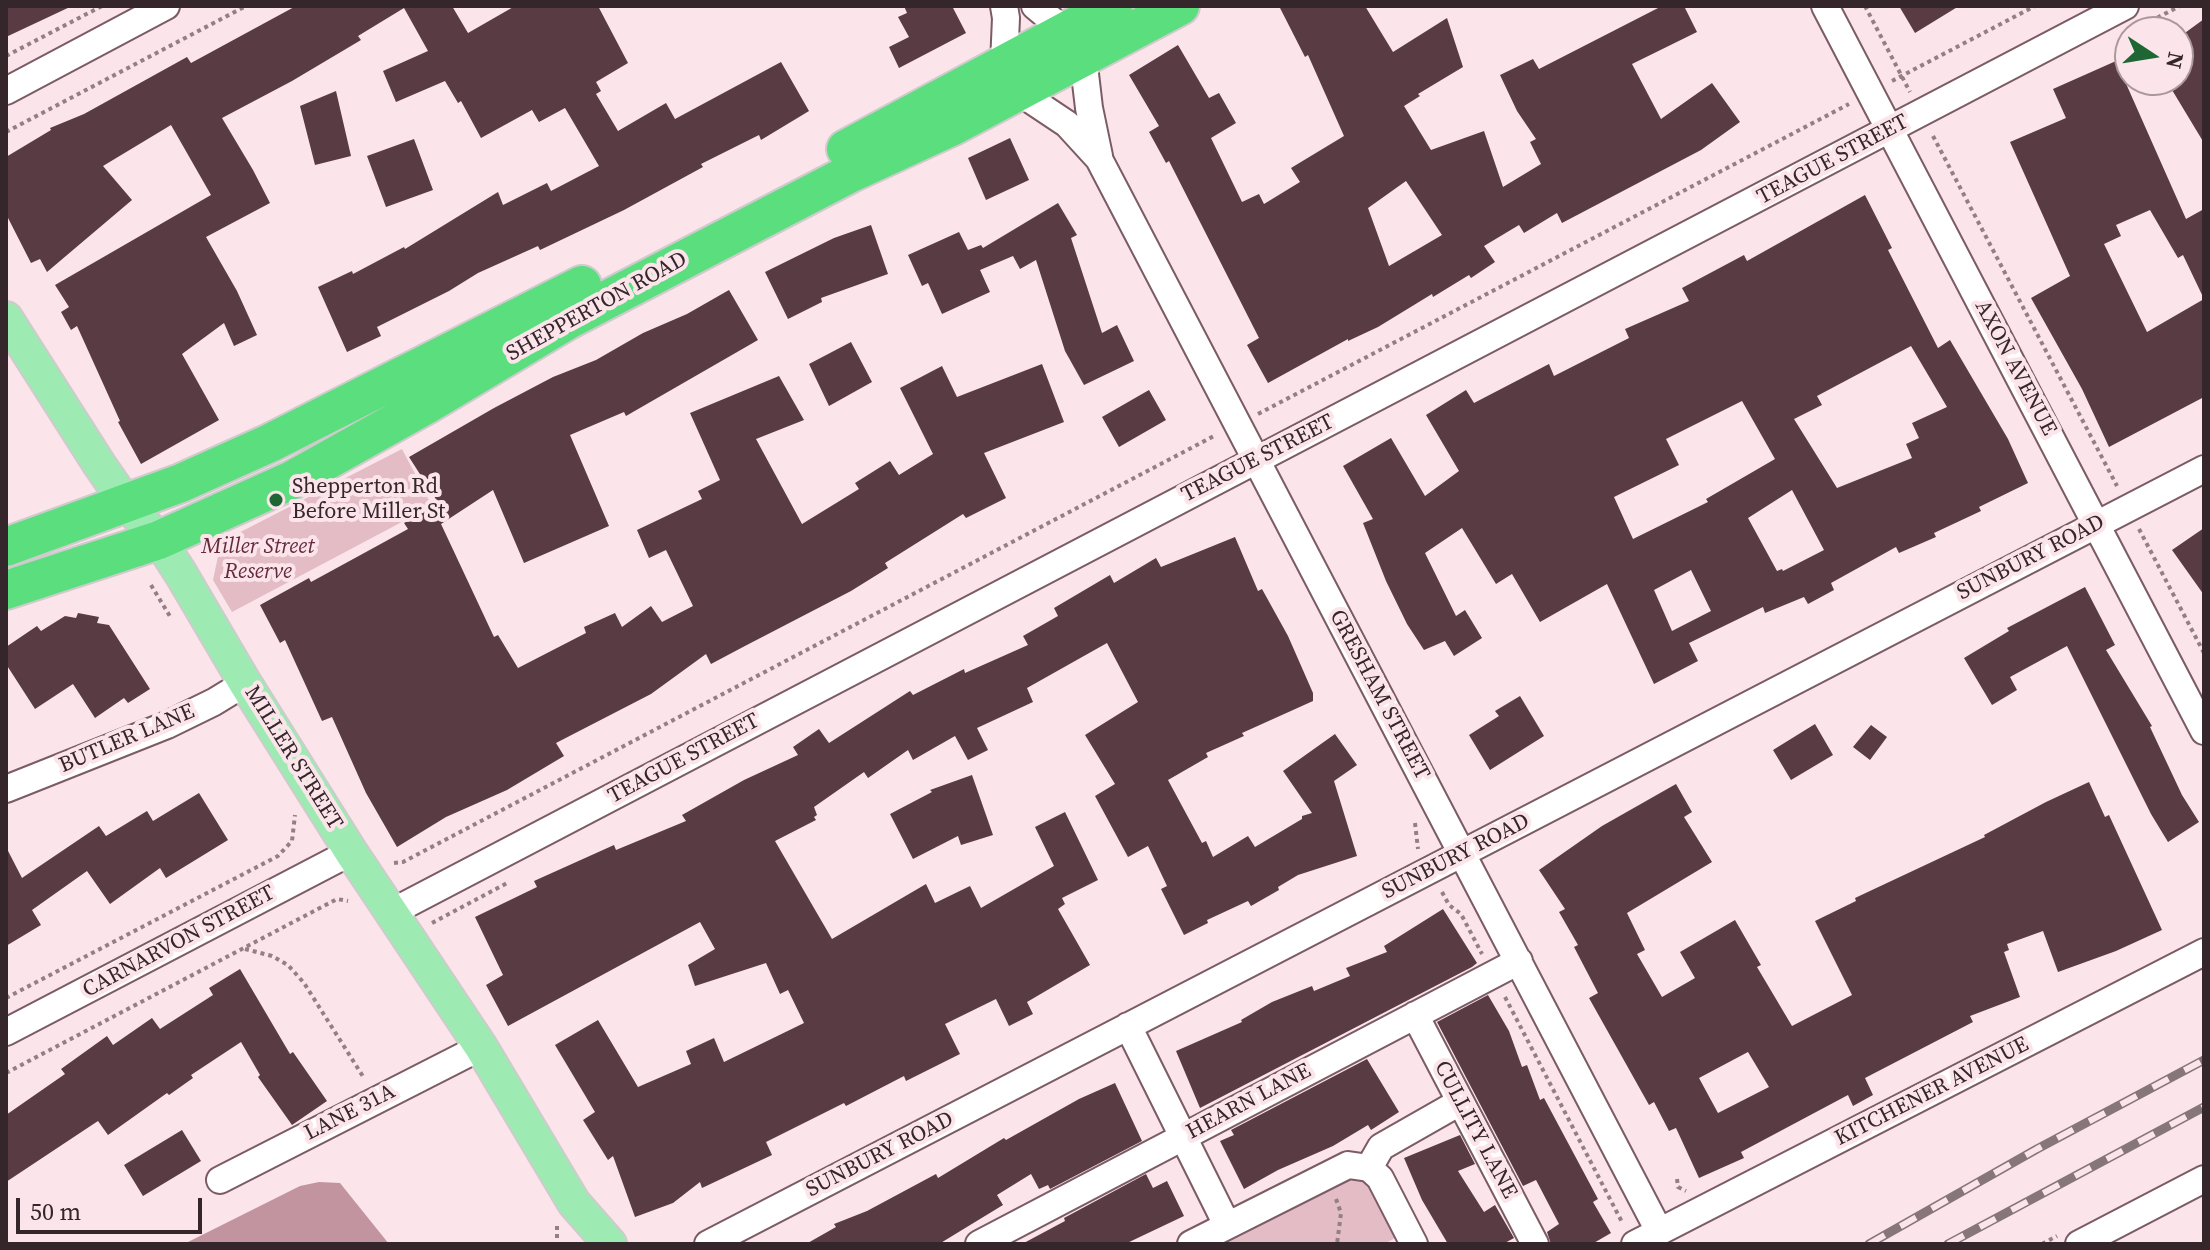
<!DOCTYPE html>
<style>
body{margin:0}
#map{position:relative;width:2210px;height:1250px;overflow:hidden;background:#fbe4ea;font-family:"Source Serif 4",serif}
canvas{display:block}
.frame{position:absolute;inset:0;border:8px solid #34262a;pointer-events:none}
.north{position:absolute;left:2114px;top:16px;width:80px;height:80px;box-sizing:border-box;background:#fbe4ea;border:2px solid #ab989d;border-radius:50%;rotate:102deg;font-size:22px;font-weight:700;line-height:32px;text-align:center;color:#34262a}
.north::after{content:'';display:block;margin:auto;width:28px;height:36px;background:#1e6734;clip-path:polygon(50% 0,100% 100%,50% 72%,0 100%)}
.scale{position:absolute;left:16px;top:1198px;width:186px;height:36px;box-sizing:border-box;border:4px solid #34262a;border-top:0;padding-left:10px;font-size:24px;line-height:28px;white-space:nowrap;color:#34262a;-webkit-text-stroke:6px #fbe4ea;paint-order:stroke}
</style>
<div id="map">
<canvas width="2210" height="1250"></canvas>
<div class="frame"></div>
<div class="north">N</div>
<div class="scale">50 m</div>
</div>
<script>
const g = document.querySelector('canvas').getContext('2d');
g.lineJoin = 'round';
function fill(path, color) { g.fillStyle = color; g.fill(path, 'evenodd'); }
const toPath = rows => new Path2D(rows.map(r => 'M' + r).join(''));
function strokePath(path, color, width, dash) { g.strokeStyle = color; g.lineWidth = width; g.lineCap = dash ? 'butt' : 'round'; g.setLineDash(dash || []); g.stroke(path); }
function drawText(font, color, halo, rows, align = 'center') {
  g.font = font + ' "Source Serif 4",serif'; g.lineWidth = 8; g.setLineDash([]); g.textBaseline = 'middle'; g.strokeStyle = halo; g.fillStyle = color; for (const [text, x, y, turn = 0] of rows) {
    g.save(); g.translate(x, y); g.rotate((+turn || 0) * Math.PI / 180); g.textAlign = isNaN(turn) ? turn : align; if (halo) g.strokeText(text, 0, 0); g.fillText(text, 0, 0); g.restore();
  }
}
fill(toPath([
 [402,449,432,506,232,612,213,580,221,542],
 [1348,1177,1360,1179,1369,1185,1397,1237,1384,1244,1220,1244]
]), '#e3bcc6');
fill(toPath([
 [319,1182,340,1183,389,1244,184,1244,300,1186]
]), '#c294a0');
fill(toPath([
 [6,6,72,6,6,37],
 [296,6,452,6,468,33,515,6,598,6,628,63,596,82,601,91,596,94,618,131,666,103,675,119,781,62,809,111,761,140,759,135,701,164,703,167,624,210,540,250,538,246,478,273,449,291,377,327,381,336,347,352,318,287,352,271,353,274,404,247,405,249,498,192,503,205,547,183,551,191,599,166,565,108,539,122,532,110,481,138,461,101,458,103,445,81,396,102,383,71,428,51,404,8,358,36,361,40,292,81,222,118,253,170,270,203,206,237,237,291,257,335,234,346,224,323,182,354,219,420,141,464,118,422,120,421,77,326,71,330,61,312,69,307,55,285,211,195,171,125,103,166,132,200,47,272,40,259,31,263,6,214,6,157,51,130,50,128,84,114,187,57,191,63],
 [904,6,952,6,966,33,899,68,889,47,909,37,898,17,907,13],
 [1279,6,1365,6,1393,52,1447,18,1463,67,1418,94,1420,96,1404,106,1431,150,1484,131,1503,187,1541,164,1530,142,1536,139,1517,111,1500,75,1533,59,1539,69,1662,6,1684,6,1697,32,1632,64,1661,119,1712,83,1740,122,1701,150,1562,223,1557,213,1524,233,1519,225,1484,246,1495,262,1471,278,1469,275,1433,297,1432,294,1378,327,1348,341,1348,339,1268,383,1247,345,1259,338,1169,161,1166,163,1149,132,1159,126,1129,75,1178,45,1209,98,1219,93,1236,123,1211,138,1242,202,1259,194,1264,204,1300,182,1291,168,1344,136,1308,55,1305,57],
 [1406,181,1442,235,1389,266,1368,208],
 [1899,6,1959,6,1915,33],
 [2204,19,2204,143,2166,80,2178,80,2178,38],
 [2116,61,2186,219,2204,209,2204,397,2109,447,2082,389,2031,298,2070,276,2010,142,2066,118,2053,89],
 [2150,210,2178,258,2183,255,2204,299,2147,332,2104,244,2121,236,2116,225],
 [336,91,351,156,315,165,300,106],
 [1010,138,1029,180,986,200,968,158],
 [414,139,433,190,386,207,367,156],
 [1865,195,1892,248,1888,250,1938,348,1950,340,2008,439,2028,483,1979,507,1981,511,1934,533,1936,537,1899,553,1896,547,1831,583,1834,590,1808,604,1804,597,1765,613,1763,607,1689,643,1698,661,1654,684,1607,584,1540,622,1512,574,1496,584,1462,528,1425,553,1456,616,1465,610,1482,638,1454,656,1445,641,1424,650,1407,624,1386,581,1363,523,1373,519,1343,466,1391,438,1425,496,1459,471,1426,415,1466,390,1474,403,1549,364,1554,376,1629,338,1625,329,1689,301,1682,288,1744,255,1747,261],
 [1911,346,1947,407,1912,423,1919,438,1906,444,1912,458,1837,488,1794,419,1822,405,1817,396],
 [1742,401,1775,459,1706,499,1708,502,1633,539,1614,497,1679,465,1666,439],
 [1792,490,1824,550,1783,571,1782,569,1777,571,1748,518],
 [1691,570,1711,611,1672,631,1654,590],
 [1058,203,1077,235,1071,238,1102,333,1117,325,1134,361,1084,385,1065,351,1036,260,1020,269,1013,256,980,270,990,292,942,314,928,283,922,286,908,255,959,232,968,250,981,245,983,248],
 [871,225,888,274,821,298,822,302,788,319,765,272,834,238],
 [729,290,758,340,626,416,624,412,570,435,609,526,524,563,493,490,441,524,494,637,498,635,518,668,586,633,584,627,615,613,622,627,651,606,662,622,693,606,666,550,649,558,637,530,702,499,698,491,720,480,690,413,779,376,804,420,756,439,802,524,859,489,855,483,890,461,899,475,933,454,900,388,942,366,957,397,1042,364,1064,422,984,453,1006,498,966,518,963,514,885,563,888,568,851,591,743,647,711,664,706,654,651,694,556,743,564,756,507,790,446,817,397,847,366,793,332,717,322,721,285,640,280,643,260,605,309,578,311,582,366,552,408,529,404,523,439,504,409,457,494,408,553,377,596,360,643,333,687,314],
 [851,342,872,382,829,406,809,364],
 [1149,390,1166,420,1119,447,1102,417],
 [2204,528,2204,595,2172,550],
 [1235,537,1258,591,1262,589,1288,636,1313,693,1313,701,1242,733,1244,736,1206,753,1208,757,1168,780,1202,843,1206,841,1213,857,1248,836,1255,847,1302,819,1302,816,1312,813,1283,771,1335,734,1357,765,1334,781,1357,856,1298,875,1278,887,1279,890,1251,906,1248,901,1207,920,1208,923,1184,935,1161,889,1167,886,1148,846,1128,857,1095,796,1115,784,1085,735,1138,702,1107,643,1027,688,1033,702,977,728,988,750,968,760,955,736,913,760,908,750,868,778,864,772,814,807,817,815,814,817,816,820,775,841,832,939,926,884,935,903,970,886,981,908,1054,866,1035,827,1065,812,1098,880,1062,898,1065,904,1058,909,1090,965,1027,1002,1033,1014,1009,1026,996,999,945,1024,960,1054,906,1081,904,1076,846,1106,844,1103,766,1142,772,1155,702,1188,700,1182,673,1203,635,1217,613,1156,608,1160,583,1120,595,1112,555,1045,598,1020,638,1087,691,1064,686,1051,714,1038,724,1062,804,1023,788,990,780,994,766,963,695,986,688,965,715,949,700,922,508,1026,486,985,503,975,475,917,537,887,534,881,614,845,616,850,686,821,682,815,744,780,798,755,793,747,819,729,829,743,910,691,913,695,964,669,965,673,1028,645,1023,636,1058,616,1054,608,1110,575,1114,583,1156,558,1161,567],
 [2085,587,2115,645,2106,650,2152,726,2150,727,2182,795,2199,822,2168,842,2151,814,2067,646,2010,677,2017,690,1992,705,1964,658,2009,631,2007,628],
 [78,613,99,617,97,623,109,625,150,689,128,703,124,698,95,718,73,684,35,709,6,664,6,647,37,626,41,631,65,616,76,618],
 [1520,696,1544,736,1490,770,1469,735,1499,716,1495,711],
 [1815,724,1833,755,1791,780,1773,750],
 [1871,725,1887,737,1870,760,1853,747],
 [972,775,993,835,961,845,958,836,913,859,890,814,932,792,930,790],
 [2089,782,2105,817,2109,815,2162,930,2116,951,2058,972,2043,931,2007,944,2009,950,2004,952,2020,997,1970,1016,1973,1022,1865,1078,1873,1095,1853,1106,1848,1095,1741,1152,1744,1158,1699,1178,1676,1128,1669,1131,1654,1102,1649,1105,1589,998,1598,993,1574,947,1578,945,1559,912,1565,909,1539,870,1602,826,1676,784,1692,812,1684,817,1712,862,1627,913,1645,950,1637,954,1662,997,1695,978,1680,952,1735,920,1761,965,1757,967,1792,1026,1852,995,1815,921,1856,901,1855,898,1985,837,1984,835,2046,802],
 [1748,1052,1769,1087,1718,1113,1699,1078],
 [199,793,228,840,166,878,160,868,110,904,87,871,32,910,41,925,6,946,6,847,22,878,99,826,106,836,147,811,153,821],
 [1443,909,1477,963,1472,967,1200,1108,1176,1051,1242,1022,1241,1020,1272,1002,1312,986,1314,991,1350,976,1346,968,1387,952,1384,946],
 [240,969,290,1054,293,1052,327,1101,292,1125,258,1077,260,1075,241,1042,191,1075,193,1078,169,1095,167,1093,108,1135,98,1121,6,1182,6,1115,65,1074,61,1069,107,1036,113,1045,152,1018,160,1029,213,995,209,988],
 [1488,995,1509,1031,1522,1067,1527,1065,1540,1100,1544,1098,1598,1199,1593,1202,1611,1233,1592,1244,1551,1244,1547,1232,1559,1224,1536,1180,1523,1186,1437,1022],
 [1367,1059,1399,1112,1371,1130,1368,1125,1333,1146,1278,1170,1244,1189,1220,1141,1234,1135,1231,1130],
 [1115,1083,1142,1141,1050,1189,1048,1185,1039,1189,1031,1174,997,1195,1003,1205,939,1244,806,1244,836,1227,834,1224,867,1211,936,1174,938,1178,1004,1138,1006,1140,1079,1099],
 [182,1130,201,1161,143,1196,124,1165],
 [1460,1135,1475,1164,1458,1171,1484,1212,1495,1205,1514,1238,1503,1244,1448,1244,1422,1200,1404,1158],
 [1146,1174,1153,1188,1167,1181,1184,1216,1125,1244,1022,1244,1065,1221,1064,1218]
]), '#593b44');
const minor = toPath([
 [1035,6,1065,31],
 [1825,6,2204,731],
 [1083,57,1089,108,1099,156],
 [1004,64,1006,18,1004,6],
 [6,91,166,6],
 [1019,92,1067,124,1099,159,1659,1231],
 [6,789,167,725,214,702,245,683],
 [392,912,2125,6],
 [1415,1015,1535,1244],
 [1128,1026,1227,1225],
 [6,1032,351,852],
 [1369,1168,1380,1178,1414,1244],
 [220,1180,481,1047],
 [708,1244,2204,469],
 [979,1244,1519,961],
 [1191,1244,1348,1165,1369,1168,1381,1147,1460,1102],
 [1635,1244,2204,952],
 [2079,1244,2204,1179]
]);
const major = toPath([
 [6,318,99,464,126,503,159,540,181,574,245,683,351,852,481,1047,574,1203,610,1244]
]);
const highway = toPath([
 [846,149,1113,6],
 [6,547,181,483,270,443,582,285],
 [6,590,159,540,292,480,426,405,568,320,851,173,953,126,1180,6]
]);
strokePath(minor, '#7b5b64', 30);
strokePath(major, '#cecbcc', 36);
strokePath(highway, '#cecbcc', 42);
strokePath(toPath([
 [1865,6,1910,92],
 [2143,25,2180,6],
 [6,56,102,6],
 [1892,81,2035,6],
 [6,132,246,6],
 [1933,136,2117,486],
 [1258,414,1849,104],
 [2139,529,2204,653],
 [151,585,171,618],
 [1415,823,1418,849],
 [394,863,403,862,1214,436],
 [1442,892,1449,905,1461,914,1482,954],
 [432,923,509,882],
 [245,949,272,956,288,965,304,983,364,1078],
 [1505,997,1623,1224],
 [6,998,278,856,292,841,295,815],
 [6,1073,337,899,348,901],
 [1677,1179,1678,1187,1686,1191],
 [1336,1199,1341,1213,1337,1244],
 [557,1226,557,1244],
 [2042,1244,2057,1236]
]), '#938085', 4, [4, 4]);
strokePath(minor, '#fff', 26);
strokePath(major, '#9debb2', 32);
strokePath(highway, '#5bde7e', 38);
const rail = toPath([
 [1869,1244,2037,1149,2204,1060],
 [1948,1244,2204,1107]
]);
strokePath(rail, '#867579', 9);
strokePath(rail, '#fbe4ea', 6, [18]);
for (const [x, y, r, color] of [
 [276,500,8,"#1e6734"]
]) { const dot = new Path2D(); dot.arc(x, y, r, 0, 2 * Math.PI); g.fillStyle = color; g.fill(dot); strokePath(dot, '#fbe4ea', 3); }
drawText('22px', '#34262a', '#fbe4ea', [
 ["TEAGUE STREET",1833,160,-28],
 ["SHEPPERTON ROAD",597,307,-29],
 ["AXON AVENUE",2015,368,62],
 ["TEAGUE STREET",1258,459,-27],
 ["SUNBURY ROAD",2031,558,-27],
 ["GRESHAM STREET",1379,695,62],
 ["BUTLER LANE",127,739,-23],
 ["MILLER STREET",293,758,58],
 ["TEAGUE STREET",684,759,-28],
 ["SUNBURY ROAD",1456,857,-27],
 ["CARNARVON STREET",179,942,-28],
 ["KITCHENER AVENUE",1932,1092,-27],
 ["HEARN LANE",1249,1102,-28],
 ["LANE 31A",350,1113,-27],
 ["CULLITY LANE",1475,1130,62],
 ["SUNBURY ROAD",880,1155,-27]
]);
drawText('22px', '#34262a', '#fbe4ea', [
 ["Shepperton Rd",292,487],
 ["Before Miller St",292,512]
], 'left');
drawText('italic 22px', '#63293d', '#fbe4ea', [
 ["Miller Street",258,547],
 ["Reserve",258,572]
]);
</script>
